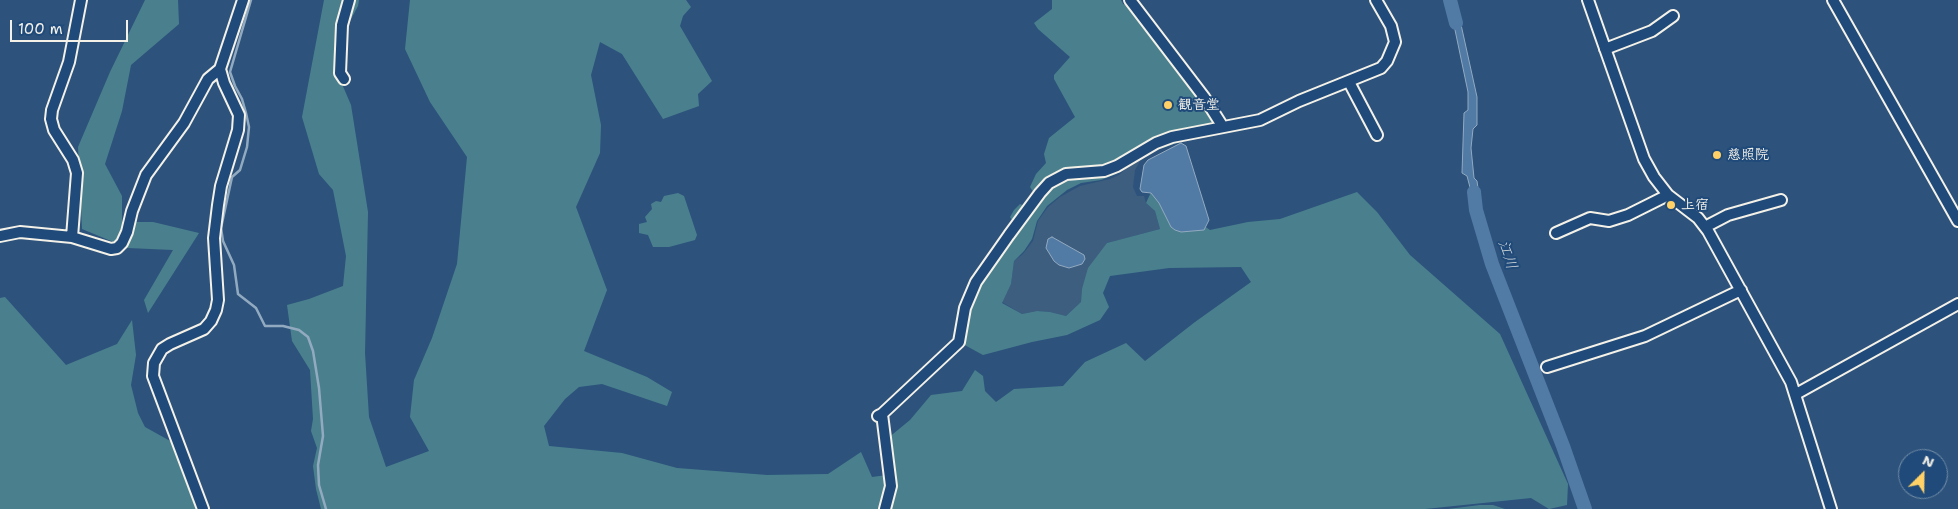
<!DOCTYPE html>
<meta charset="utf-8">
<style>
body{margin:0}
#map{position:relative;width:1958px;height:509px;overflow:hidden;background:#2d537c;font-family:"Shantell Sans",sans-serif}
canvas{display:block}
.north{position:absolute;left:1898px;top:449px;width:50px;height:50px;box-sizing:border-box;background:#1f4a7a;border:1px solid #748da6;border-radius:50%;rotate:23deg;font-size:14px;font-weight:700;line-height:20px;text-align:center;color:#f4f1e8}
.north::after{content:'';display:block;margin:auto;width:18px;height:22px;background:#ffd166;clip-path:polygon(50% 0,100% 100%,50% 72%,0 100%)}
.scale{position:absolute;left:10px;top:20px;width:118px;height:22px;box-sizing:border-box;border:2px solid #f4f1e8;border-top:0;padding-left:6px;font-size:15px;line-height:18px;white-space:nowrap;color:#f4f1e8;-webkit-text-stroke:4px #1f4a7a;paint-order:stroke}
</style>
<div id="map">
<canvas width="1958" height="509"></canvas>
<div class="north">N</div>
<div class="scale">100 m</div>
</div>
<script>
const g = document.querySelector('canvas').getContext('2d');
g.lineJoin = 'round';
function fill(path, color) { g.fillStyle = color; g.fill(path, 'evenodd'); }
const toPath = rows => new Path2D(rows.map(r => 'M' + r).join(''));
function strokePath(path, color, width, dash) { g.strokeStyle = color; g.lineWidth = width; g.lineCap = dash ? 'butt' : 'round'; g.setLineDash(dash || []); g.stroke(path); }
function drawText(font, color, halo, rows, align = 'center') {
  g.font = font + ' "Shantell Sans","Klee One",sans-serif'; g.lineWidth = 4; g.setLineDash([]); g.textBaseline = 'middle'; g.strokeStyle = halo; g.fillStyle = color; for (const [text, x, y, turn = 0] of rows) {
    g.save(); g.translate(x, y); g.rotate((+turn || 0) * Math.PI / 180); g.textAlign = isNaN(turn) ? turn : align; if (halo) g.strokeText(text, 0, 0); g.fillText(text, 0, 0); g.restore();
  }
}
fill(toPath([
 [1134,161,1140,161,1135,170,1133,187,1137,196,1144,196,1146,203,1155,211,1160,229,1107,243,1082,289,1081,302,1066,316,1050,312,1037,311,1022,314,1002,302,1011,284,1014,261,1023,254,1033,241,1038,221,1048,207,1060,197,1080,186,1110,179,1119,175]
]), '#3e5e7f');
fill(toPath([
 [145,0,178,0,179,24,131,65,122,111,105,164,122,196,122,222,153,222,199,233,148,313,144,300,173,250,128,248,82,229,78,147,110,72],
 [324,0,359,0,358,6,343,34,336,70,351,105,368,212,365,353,369,417,386,467,429,451,410,417,414,380,432,338,457,264,467,157,430,102,405,49,410,0,686,0,691,7,683,16,680,26,712,81,698,94,699,106,663,119,622,54,600,42,591,75,601,125,600,153,576,207,607,290,584,351,647,377,672,392,667,406,602,384,579,387,565,399,544,426,549,446,622,453,677,468,767,475,828,474,861,452,872,477,887,475,882,443,910,420,931,395,962,391,975,370,983,376,985,391,996,402,1014,389,1063,386,1085,362,1126,343,1145,361,1195,322,1251,282,1241,267,1169,268,1110,276,1103,293,1109,307,1100,320,1067,335,1032,342,983,355,961,343,964,299,1015,220,1012,220,1010,217,1014,210,1020,204,1025,206,1038,199,1030,187,1036,174,1046,163,1044,154,1049,138,1075,117,1054,79,1054,75,1070,57,1038,29,1034,23,1052,9,1052,0,1121,0,1123,4,1138,12,1186,78,1212,118,1212,124,1201,134,1163,148,1141,154,1116,174,1101,180,1081,183,1067,190,1047,206,1037,221,1032,239,1024,251,1014,261,1011,284,1002,303,1022,314,1037,311,1050,312,1066,316,1081,302,1082,289,1088,268,1107,243,1160,229,1155,211,1146,203,1152,190,1210,230,1248,222,1280,219,1357,192,1377,212,1410,255,1500,334,1568,484,1567,505,1549,509,1531,498,1425,509,321,509,316,489,313,466,317,448,311,431,313,419,310,370,292,341,287,305,309,299,343,286,346,256,333,190,319,174,302,117],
 [678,193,684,196,697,235,695,240,669,247,653,247,648,235,639,233,639,224,647,222,645,217,652,209,651,204,656,201,661,202,664,196],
 [5,297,66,365,117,344,132,320,136,355,131,385,138,413,145,427,172,442,199,509,0,509,0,298],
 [1480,505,1493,505,1505,509,1448,509]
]), '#4a808e');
const water = toPath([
 [1451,4,1455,5,1458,11,1477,97,1477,125,1473,129,1471,148,1474,178,1477,181,1480,203,1477,204,1476,210,1467,176,1462,173,1464,113,1468,110,1468,92,1450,6,1451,4],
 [1181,143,1186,146,1209,220,1204,230,1181,232,1175,230,1171,227,1159,203,1151,193,1142,192,1140,189,1144,165,1148,160,1181,143],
 [1052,237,1084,255,1085,259,1082,264,1069,268,1059,265,1054,261,1046,248,1048,239,1052,237]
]);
fill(water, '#517aa5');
strokePath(water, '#92aac0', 1);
strokePath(toPath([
 [251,0,230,72,235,86,242,99,246,113,249,127,247,147,240,170,232,177,221,228,223,241,234,265,238,294,256,308,265,326,283,326,299,330,308,337,313,351,319,388,323,436,318,465,319,485,326,509]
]), '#92aac0', 2.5);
strokePath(toPath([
 [1450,0,1456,23],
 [1474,192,1476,210,1492,264,1563,446,1585,509]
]), '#517aa5', 14);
const minor = toPath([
 [1130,0,1204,97,1223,127],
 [1588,0,1644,159,1654,177,1668,195,1698,218,1708,231,1791,382,1831,509],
 [1833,0,1958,221],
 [1605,49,1652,31,1673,16],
 [344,79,340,73,342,25,349,0],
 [1349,82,1377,135],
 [1705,227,1728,215,1781,200],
 [1556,233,1590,218,1609,221,1628,215,1668,195],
 [0,236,20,232,72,237,111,249,117,248,122,243,127,232,132,211,146,175,184,123,208,79,220,69,243,0],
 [72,237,77,173,73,160,54,130,51,119,52,110,69,62,81,0],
 [1547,367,1645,336,1741,290],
 [1796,394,1958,304],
 [882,414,891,486,885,509],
 [878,416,882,414,959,342,965,308,976,282,1009,235,1040,193,1049,183,1066,174,1104,171,1117,166,1156,143,1172,137,1260,120,1299,101,1381,68,1387,61,1395,42,1391,26,1376,0],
 [203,509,153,376,154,363,162,349,170,344,204,329,211,321,216,310,218,300,214,238,218,205,221,186,238,130,239,115,224,83,220,69]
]);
strokePath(minor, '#f4f1e8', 14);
strokePath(minor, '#1f4a7a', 10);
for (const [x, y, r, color] of [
 [1168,105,5,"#ffd166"],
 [1717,155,5,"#ffd166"],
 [1671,205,5,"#ffd166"]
]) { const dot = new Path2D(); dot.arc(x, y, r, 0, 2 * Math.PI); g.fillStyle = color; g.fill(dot); strokePath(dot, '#1f4a7a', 2); }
drawText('bold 14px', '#f4f1e8', '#1f4a7a', [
 ["観音堂",1178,105],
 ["慈照院",1727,155],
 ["上宿",1681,205]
], 'left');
drawText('italic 15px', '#dcdfde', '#1f4a7a', [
 ["江川",1507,255,71]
]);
</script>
